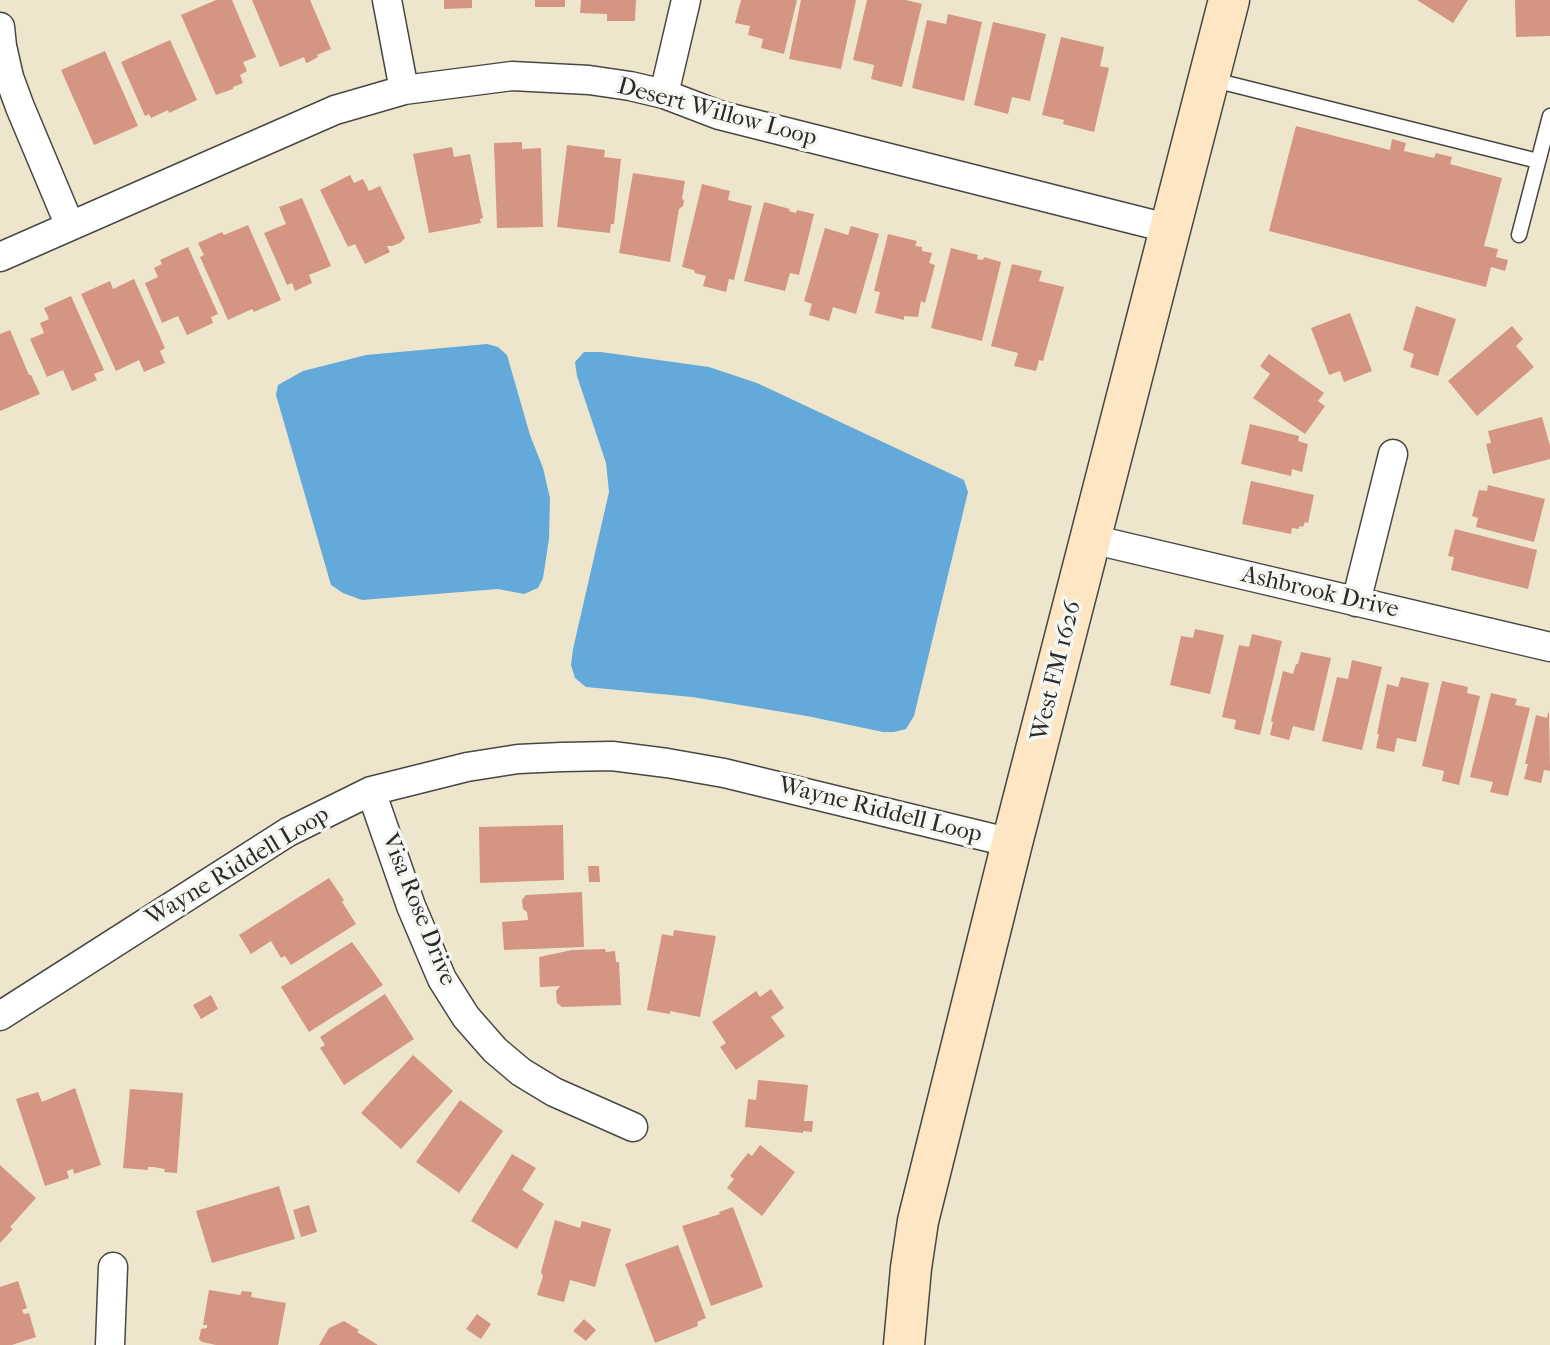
<!DOCTYPE html>
<style>
body{margin:0}
canvas{display:block;background:#eee6cc}
</style>
<canvas width="1550" height="1345"></canvas>
<script>
const g = document.querySelector('canvas').getContext('2d');
g.lineJoin = 'round';
function fill(path, color) { g.fillStyle = color; g.fill(path, 'evenodd'); }
const toPath = rows => new Path2D(rows.map(r => 'M' + r).join(''));
function strokePath(path, color, width, dash) { g.strokeStyle = color; g.lineWidth = width; g.lineCap = dash ? 'butt' : 'round'; g.setLineDash(dash || []); g.stroke(path); }
function drawText(font, color, halo, rows, align = 'center') {
  g.font = font + ' "IM FELL French Canon",serif'; g.lineWidth = 7; g.setLineDash([]); g.textBaseline = 'middle'; g.strokeStyle = halo; g.fillStyle = color; for (const [text, x, y, turn = 0] of rows) {
    g.save(); g.translate(x, y); g.rotate((+turn || 0) * Math.PI / 180); g.textAlign = isNaN(turn) ? turn : align; if (halo) g.strokeText(text, 0, 0); g.fillText(text, 0, 0); g.restore();
  }
}
fill(toPath([
 [487,344,498,347,507,355,530,435,543,468,550,498,549,539,543,578,538,588,524,594,498,589,362,600,343,593,331,585,276,395,278,385,303,371,366,355],
 [584,352,601,352,709,367,757,383,964,480,968,492,914,716,906,729,894,732,883,732,807,716,692,697,586,687,575,678,571,665,573,649,609,492,606,463,577,376,575,362]
]), '#63a9d9');
fill(toPath([
 [216,0,232,0,256,57,243,62,247,71,240,75,243,83,233,87,233,89,216,95,181,15],
 [252,0,310,0,331,49,317,55,318,57,309,62,306,63,304,57,280,67],
 [444,0,472,0,472,8,444,9],
 [535,0,565,0,565,7,535,7],
 [581,0,636,0,635,21,607,21,607,14,580,13],
 [741,0,797,0,784,54,761,48,763,39,748,35,750,26,735,23],
 [801,0,856,0,841,69,789,59],
 [867,0,906,0,922,4,902,87,871,79,874,65,853,60],
 [1417,0,1468,0,1453,23],
 [1515,0,1550,0,1550,36,1516,37],
 [948,14,982,22,964,101,912,88,927,20,946,24],
 [993,22,1046,34,1030,101,1012,97,1008,114,974,105],
 [1061,37,1104,47,1100,66,1109,68,1094,132,1063,124,1064,120,1042,115],
 [170,40,197,100,169,113,168,110,151,118,149,114,145,116,121,62],
 [105,51,138,126,94,145,61,70],
 [1296,126,1390,150,1392,139,1406,143,1404,151,1434,158,1436,153,1452,157,1450,164,1502,178,1484,246,1498,249,1496,257,1508,260,1505,271,1491,267,1486,287,1269,231],
 [522,142,522,149,541,148,543,227,497,228,494,143],
 [567,145,605,150,604,157,621,159,614,224,611,224,610,233,557,227],
 [452,147,454,157,470,154,483,218,480,219,481,223,429,233,413,154],
 [633,173,685,181,682,198,684,201,683,206,679,209,670,262,619,253],
 [350,175,354,183,363,179,369,191,380,186,405,238,400,243,392,246,387,246,390,252,365,264,355,244,348,247,320,190],
 [702,184,730,191,728,200,752,206,734,280,729,279,726,292,703,286,706,276,695,273,694,270,682,267],
 [302,198,331,266,309,275,312,283,295,291,292,283,287,285,264,233,286,224,279,207],
 [764,202,790,209,789,211,796,213,797,210,814,214,799,275,790,273,785,291,744,281],
 [248,225,281,300,254,312,252,309,228,320,200,257,204,255,198,243,222,232,224,235],
 [851,226,879,234,856,314,833,307,829,321,809,315,812,304,804,301,825,228,848,235],
 [888,234,917,241,915,246,922,247,922,251,932,253,929,263,935,265,925,303,921,301,918,317,904,316,904,320,875,313,880,292,874,291],
 [188,247,218,314,211,317,213,323,187,335,178,316,162,323,145,283,158,277,154,268,162,264,160,260],
 [951,248,978,255,977,259,983,260,984,257,1001,262,982,341,931,328],
 [1012,264,1042,271,1039,281,1064,287,1043,361,1039,360,1036,371,1014,366,1018,353,991,346],
 [134,279,165,348,160,351,165,363,144,372,139,360,116,371,81,294,110,281,113,289],
 [71,296,104,370,94,374,97,380,72,391,63,370,47,377,30,339,44,333,40,323,49,319,44,308],
 [1416,306,1456,319,1438,376,1410,367,1414,354,1403,350],
 [1350,313,1372,371,1344,382,1340,371,1329,375,1311,328],
 [1512,326,1523,339,1516,346,1534,367,1477,416,1448,381],
 [10,330,29,375,31,375,40,394,0,411,0,334],
 [1269,354,1324,393,1318,401,1325,406,1305,434,1253,398,1270,374,1260,366],
 [1542,417,1550,446,1550,459,1493,474,1486,444,1491,443,1488,431],
 [1250,424,1299,436,1298,441,1308,444,1302,472,1292,469,1291,476,1241,464],
 [1251,481,1314,495,1308,523,1305,522,1303,527,1299,526,1299,529,1292,528,1291,534,1242,524],
 [1488,485,1545,499,1534,542,1476,527,1478,518,1472,516,1479,490,1487,491],
 [1455,529,1537,550,1528,589,1451,570,1454,557,1448,556],
 [1195,629,1224,635,1210,694,1170,685,1181,636,1193,638],
 [1252,634,1282,641,1260,735,1234,729,1236,720,1222,717,1239,645,1249,647],
 [1301,652,1331,658,1314,731,1293,726,1289,740,1270,735,1273,722,1271,721,1283,671,1293,674,1296,664,1298,664],
 [1352,660,1382,667,1362,750,1322,741,1337,677,1348,679],
 [1401,677,1429,683,1416,742,1397,738,1394,752,1376,748,1379,734,1377,734,1387,684,1398,687],
 [1442,681,1468,687,1467,693,1480,696,1459,785,1442,781,1444,771,1422,766],
 [1491,693,1517,699,1515,705,1530,708,1508,796,1490,792,1493,782,1470,777],
 [1549,710,1550,771,1544,770,1541,783,1524,779,1528,764,1525,764,1536,715,1547,718],
 [563,825,564,880,480,883,479,827],
 [588,866,599,866,600,882,589,882],
 [329,878,344,900,342,902,356,924,291,965,285,956,281,958,271,941,251,954,239,935],
 [582,892,584,947,504,950,502,922,528,920,527,912,523,909,522,900,526,895],
 [674,930,716,936,700,1017,670,1011,670,1014,647,1010,662,934,673,936],
 [352,942,383,985,309,1032,281,987],
 [605,949,606,952,615,951,616,962,619,962,621,1005,562,1007,557,1003,556,991,560,986,540,987,539,957,572,950],
 [771,989,784,1008,771,1017,785,1036,736,1070,720,1047,726,1043,712,1022,756,991,760,997],
 [385,994,414,1039,344,1085,320,1048,325,1045,320,1037],
 [211,995,218,1009,201,1019,193,1005],
 [413,1055,453,1091,401,1149,361,1113],
 [758,1080,808,1085,804,1121,813,1121,812,1132,803,1131,803,1133,745,1127,748,1099,756,1100],
 [75,1088,101,1165,74,1174,73,1169,67,1171,69,1178,45,1186,16,1099,38,1092,42,1102],
 [130,1089,183,1093,177,1173,164,1172,165,1169,153,1167,148,1167,148,1170,123,1168],
 [460,1100,503,1131,459,1193,416,1162],
 [760,1145,795,1172,762,1216,727,1188,734,1179,730,1176,748,1153,752,1156],
 [512,1154,536,1168,522,1190,544,1204,517,1249,471,1221],
 [0,1165,36,1198,10,1227,13,1229,0,1243],
 [279,1186,295,1239,212,1263,196,1211],
 [309,1205,317,1232,301,1237,293,1210],
 [733,1207,763,1287,711,1306,682,1226,720,1214,719,1212],
 [555,1220,580,1228,582,1221,611,1229,595,1287,570,1280,564,1302,537,1295,543,1276,541,1272],
 [678,1245,706,1318,697,1322,698,1326,655,1343,625,1264],
 [18,1281,27,1308,22,1310,24,1314,29,1313,36,1337,12,1345,0,1345,0,1287],
 [209,1290,240,1295,242,1291,252,1292,251,1297,286,1303,278,1345,216,1345,202,1342,199,1339,201,1329,207,1328,207,1325,203,1325],
 [477,1314,491,1324,481,1339,466,1329],
 [584,1319,596,1330,586,1341,573,1331],
 [344,1321,359,1330,357,1332,378,1345,319,1345,329,1328]
]), '#d49683');
const service = toPath([
 [1210,79,1538,161],
 [1519,235,1550,116]
]);
const minor = toPath([
 [387,0,404,90],
 [0,27,2,46,9,77,20,107,70,226],
 [664,94,686,0],
 [0,257,335,110,404,90,512,76,589,80,630,86,664,94,719,115,1171,229],
 [1091,539,1550,647],
 [1356,602,1393,454],
 [371,791,411,906,442,979,466,1017,495,1050,521,1072,554,1092,633,1127],
 [0,1016,288,832,371,791,467,767,518,759,562,757,612,756,667,763,724,773,1012,843],
 [110,1345,113,1267]
]);
const secondary = toPath([
 [904,1345,911,1268,918,1221,1012,843,1229,0]
]);
strokePath(service, '#484743', 17);
strokePath(minor, '#484743', 31);
strokePath(secondary, '#484743', 43);
strokePath(service, '#fff', 14);
strokePath(minor, '#fff', 28);
strokePath(secondary, '#fce6c4', 40);
drawText('24px', '#2b2b2b', '#f6f6f2', [
 ["Desert Willow Loop",717,113,15],
 ["Ashbrook Drive",1320,593,13],
 ["West FM 1626",1057,671,-76],
 ["Wayne Riddell Loop",880,811,14],
 ["Wayne Riddell Loop",238,867,-31],
 ["Visa Rose Drive",418,910,68]
]);
</script>
